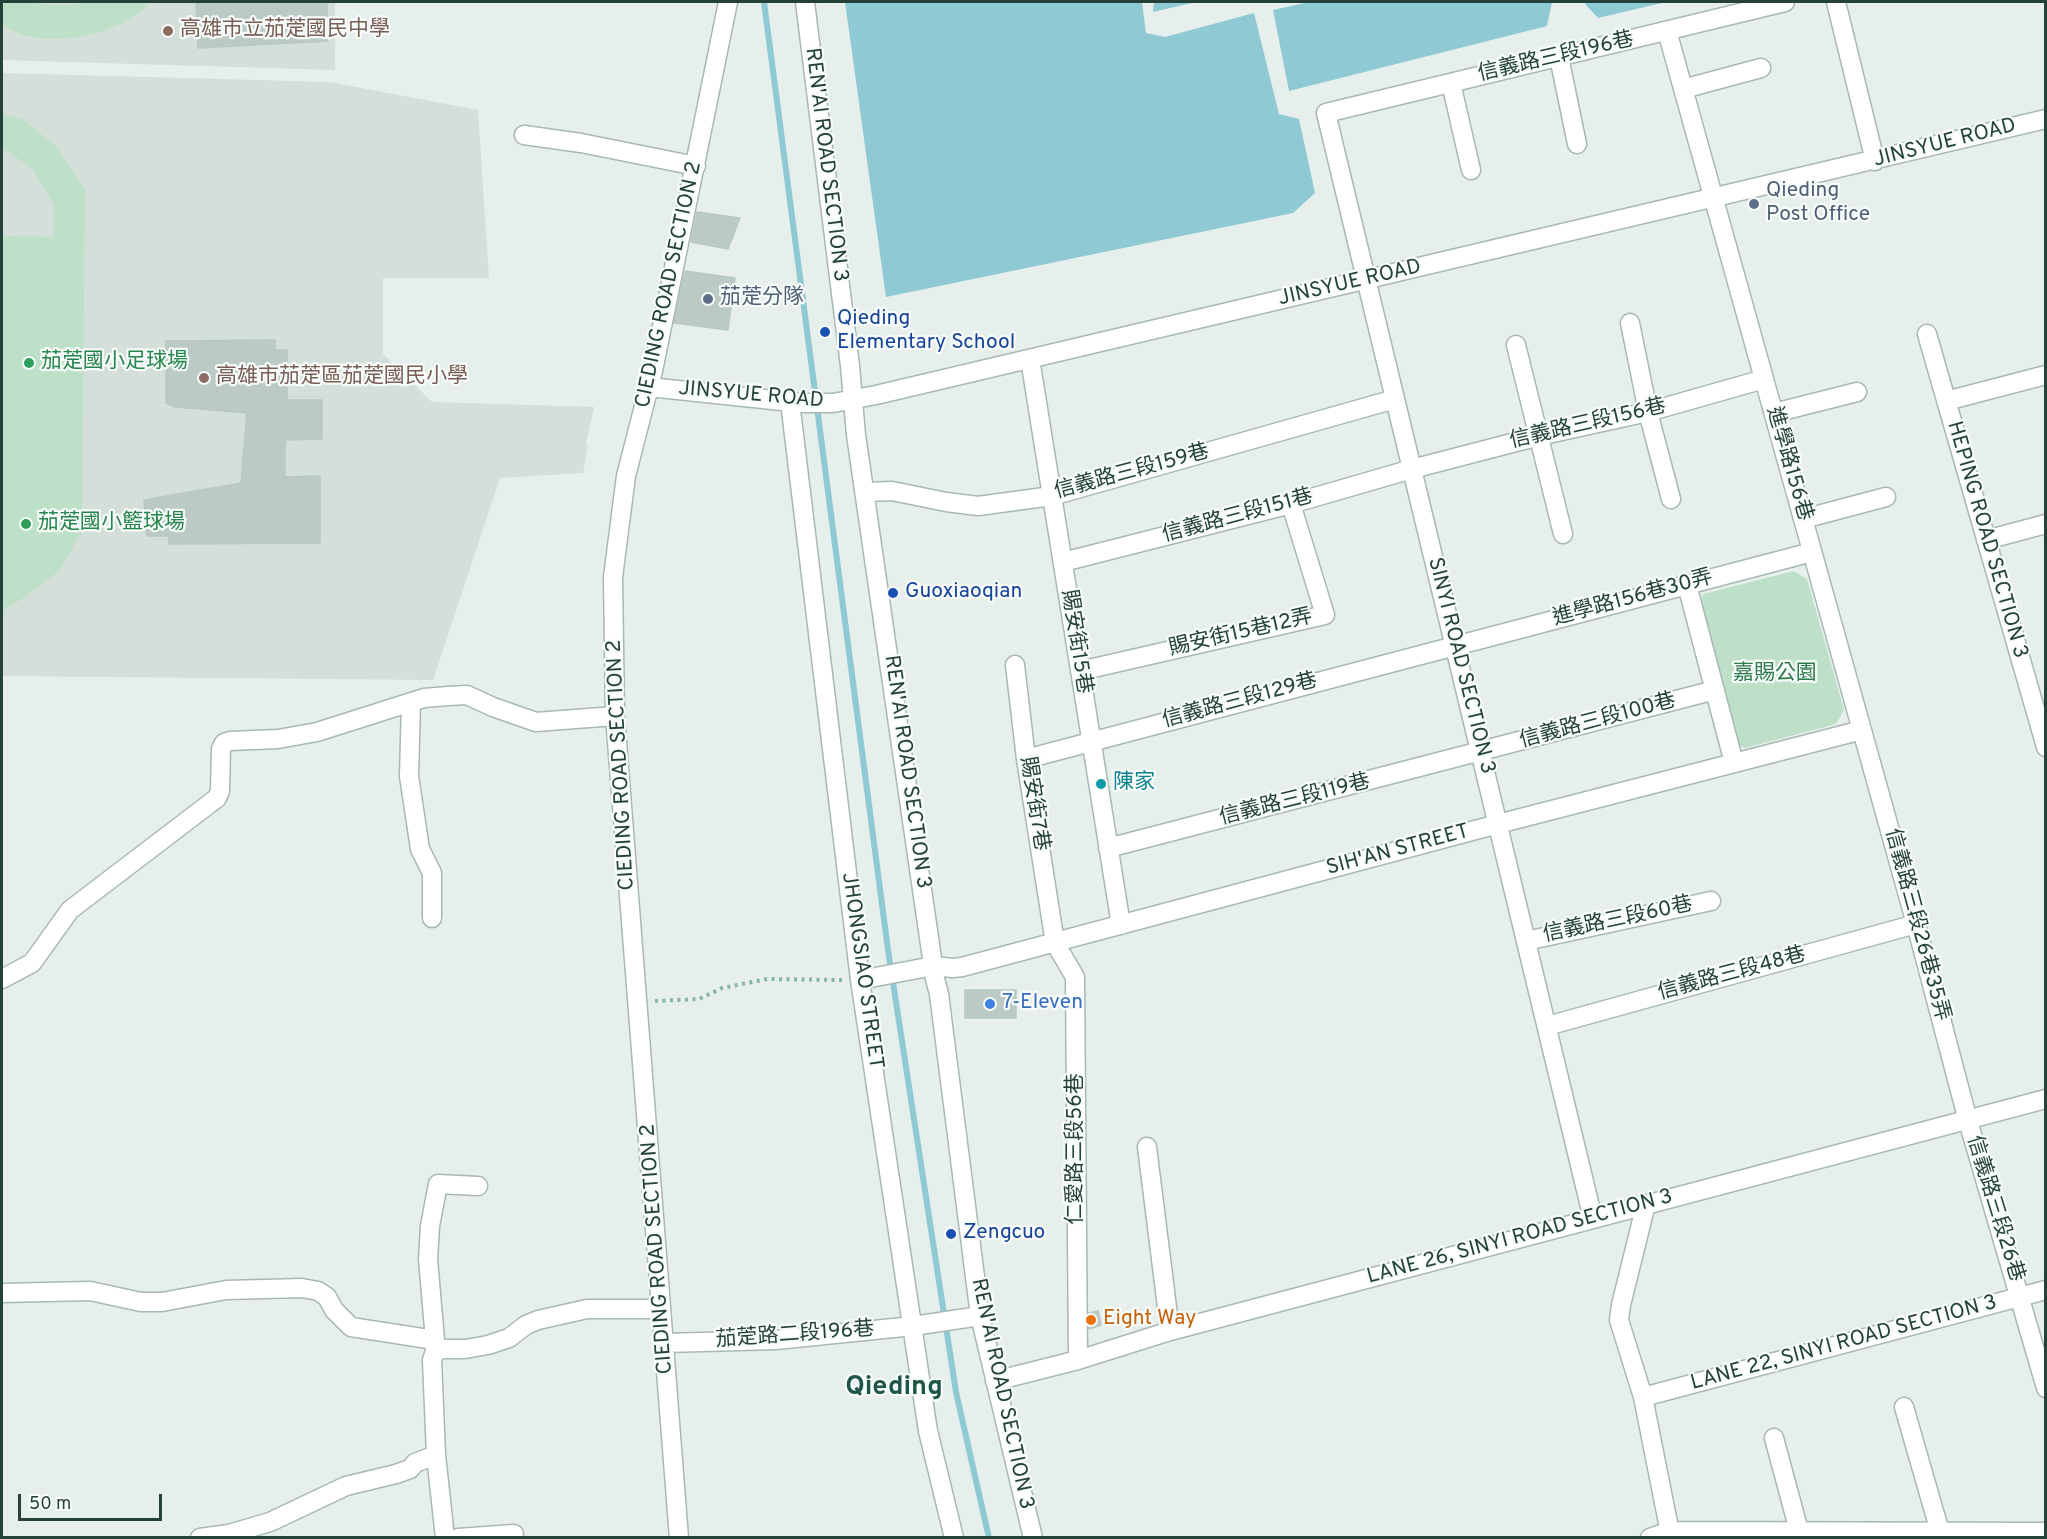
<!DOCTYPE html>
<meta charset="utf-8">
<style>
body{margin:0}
#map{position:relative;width:2047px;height:1539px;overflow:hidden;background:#e6efeb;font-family:Overpass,sans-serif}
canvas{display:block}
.frame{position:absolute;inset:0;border:3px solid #24423a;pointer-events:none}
.scale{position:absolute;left:18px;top:1494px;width:144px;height:27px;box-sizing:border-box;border:3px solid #24423a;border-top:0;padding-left:8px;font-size:18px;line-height:21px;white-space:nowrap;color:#24423a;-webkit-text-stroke:4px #f7fbf9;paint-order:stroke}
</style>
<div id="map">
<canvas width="2047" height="1539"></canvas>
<div class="frame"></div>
<div class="scale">50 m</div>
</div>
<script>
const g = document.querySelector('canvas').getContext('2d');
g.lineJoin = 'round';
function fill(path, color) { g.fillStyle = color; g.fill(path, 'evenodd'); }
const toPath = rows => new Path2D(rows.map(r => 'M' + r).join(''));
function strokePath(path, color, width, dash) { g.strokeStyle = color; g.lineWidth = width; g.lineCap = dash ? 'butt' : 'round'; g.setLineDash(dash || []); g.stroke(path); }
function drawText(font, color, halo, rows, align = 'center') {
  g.font = font + ' Overpass,"Noto Sans TC",sans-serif'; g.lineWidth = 4.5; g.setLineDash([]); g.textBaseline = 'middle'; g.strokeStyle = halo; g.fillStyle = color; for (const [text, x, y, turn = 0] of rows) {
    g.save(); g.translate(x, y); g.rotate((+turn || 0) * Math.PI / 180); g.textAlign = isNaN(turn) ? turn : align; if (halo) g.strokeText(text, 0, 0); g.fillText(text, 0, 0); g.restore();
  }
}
fill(toPath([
 [2,2,335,2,335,70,2,60],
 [2,73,330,82,478,110,489,278,383,278,383,354,432,402,594,407,586,444,588,445,583,473,500,478,433,680,2,676]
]), '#d4dfda');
fill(toPath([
 [2,2,30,2,50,5,71,5,85,2,151,2,143,10,124,23,100,32,73,38,47,39,22,35,2,26],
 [2,114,24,120,57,147,85,189,82,531,60,570,25,597,2,611,2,236,54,237,54,205,32,168,2,148],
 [1794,571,1807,579,1844,710,1836,724,1745,748,1735,743,1698,606,1703,594]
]), '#bfe0c8');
fill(toPath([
 [845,2,1142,2,1146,33,1165,37,1254,13,1279,114,1299,119,1315,193,1293,213,886,297],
 [1154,2,1196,2,1153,12],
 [1309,2,1552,2,1547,26,1289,91,1273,10],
 [1586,2,1666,2,1598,18,1585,4]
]), '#8ec9d4');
strokePath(toPath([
 [764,2,888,950,956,1392,989,1538]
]), '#8ec9d4', 6);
const building = toPath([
 [196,2,327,2,328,41,198,48,196,2],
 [697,212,740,218,728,249,691,242,697,212],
 [685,271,735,278,728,330,674,323,685,271],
 [275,340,275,350,287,350,287,400,322,400,322,439,285,440,285,477,320,476,320,543,169,544,169,536,147,536,144,500,241,483,247,413,175,407,166,403,166,341,275,340],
 [965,990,1016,990,1016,1018,965,1018,965,990],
 [1098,1311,1101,1325,1089,1329,1089,1313,1098,1311]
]);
fill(building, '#bbcac4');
strokePath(building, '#b8c9c2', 1.5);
const minor = toPath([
 [805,2,850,366,856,435,935,979,939,994,980,1316,1033,1538],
 [1836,2,1875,161],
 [1667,31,1916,924,1968,1121,2046,1388],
 [1559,57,1577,144],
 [1451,83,1471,170],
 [1683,89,1761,68],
 [524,135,581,143,696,166],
 [1630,323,1648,412,1671,499],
 [1927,334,2046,747],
 [1516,345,1563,534],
 [1030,359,1121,925],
 [649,387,801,403,833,403,876,395,2046,119],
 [1946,401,2046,375],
 [790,402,860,980,928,1431,954,1538],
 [1774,413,1857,392],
 [864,492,892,491,946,502,978,506,1052,496,1395,399],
 [1803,519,1886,497],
 [1986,540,2046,524],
 [1063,562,1291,504,1412,469,1539,436,1648,412,1764,379],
 [1687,585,1734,763],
 [1015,665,1026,759,1055,943,1075,977,1078,1360],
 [1080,671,1325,615,1291,504],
 [411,703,409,776,420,849,432,873,432,918],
 [1026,759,1812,552],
 [1108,848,1715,690],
 [1526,941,1711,901],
 [2,979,32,963,70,910,217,798,220,791,221,749,224,743,230,741,278,739,317,732,424,698,448,696,467,695,493,707,536,722,615,716],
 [860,980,933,966,953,968,962,967,1498,824,1862,730],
 [1547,1026,1916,924],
 [1147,1147,1170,1331],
 [1646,1204,1621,1305,1619,1320,1643,1397,1671,1538],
 [1593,1219,1326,113,1785,2],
 [2,1293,90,1291,141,1302,162,1302,226,1290,302,1288,318,1291,327,1297,334,1310,351,1327,435,1340,435,1352],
 [435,1340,428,1259,430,1226,438,1184,478,1186],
 [665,1343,776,1340,913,1326,980,1316],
 [995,1381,1078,1360,1170,1331,2046,1099],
 [1643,1397,2046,1290],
 [1904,1407,1940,1532],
 [1774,1438,1799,1531],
 [436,1455,445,1538],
 [200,1538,229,1534,270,1522,346,1486,396,1474,410,1469,415,1463,436,1455,432,1360,435,1352,442,1349,465,1349,488,1345,509,1338,526,1325,538,1320,587,1309,661,1309],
 [458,1538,514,1534],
 [679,1538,615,716,613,577,626,476,653,371,728,2],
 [1650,1538,1670,1531,2046,1532]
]);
strokePath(minor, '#a8b8b2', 21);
strokePath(toPath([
 [655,1001,699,999,722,988,767,979,842,980]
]), '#86b3a5', 4, [3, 4.5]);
strokePath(minor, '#fff', 18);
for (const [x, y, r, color] of [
 [168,31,6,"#8d6e63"],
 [1754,204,6,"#5c6f8a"],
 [708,299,6,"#5c6f8a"],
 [825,332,6,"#1a4fb4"],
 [29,363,6,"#2e9e5b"],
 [204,378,6,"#8d6e63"],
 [26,524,6,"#2e9e5b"],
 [893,593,6,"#1a4fb4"],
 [1101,784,6,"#0f9aa8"],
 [990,1004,6,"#3f7fe0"],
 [951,1234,6,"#1a4fb4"],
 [1091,1320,6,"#e8710a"]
]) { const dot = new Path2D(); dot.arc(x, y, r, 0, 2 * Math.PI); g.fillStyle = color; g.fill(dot); strokePath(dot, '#f7fbf9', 2); }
drawText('21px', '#785e54', '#f7fbf9', [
 ["高雄市立茄萣國民中學",180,31],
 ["高雄市茄萣區茄萣國民小學",216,378]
], 'left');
drawText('21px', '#24423a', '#f7fbf9', [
 ["信義路三段196巷",1556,58,-13],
 ["JINSYUE ROAD",1945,144,-14],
 ["REN'AI ROAD SECTION 3",825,165,83],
 ["JINSYUE ROAD",1350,284,-13],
 ["CIEDING ROAD SECTION 2",670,285,-78],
 ["JINSYUE ROAD",751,396,5],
 ["信義路三段156巷",1588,425,-13],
 ["進學路156巷",1788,464,74],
 ["信義路三段159巷",1132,473,-15],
 ["信義路三段151巷",1238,517,-15],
 ["HEPING ROAD SECTION 3",1986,540,74],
 ["進學路156巷30弄",1633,599,-15],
 ["賜安街15巷12弄",1241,634,-13],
 ["賜安街15巷",1075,642,81],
 ["SINYI ROAD SECTION 3",1460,666,76],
 ["信義路三段129巷",1240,702,-15],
 ["信義路三段100巷",1598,722,-15],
 ["CIEDING ROAD SECTION 2",622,765,-93],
 ["REN'AI ROAD SECTION 3",906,772,82],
 ["信義路三段119巷",1295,801,-14],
 ["賜安街7巷",1033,804,81],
 ["SIH'AN STREET",1398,851,-15],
 ["信義路三段60巷",1618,921,-12],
 ["信義路三段26巷35弄",1916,925,75],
 ["JHONGSIAO STREET",861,971,82],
 ["信義路三段48巷",1732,975,-15],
 ["仁愛路三段56巷",1077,1149,-90],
 ["信義路三段26巷",1994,1209,73],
 ["LANE 26, SINYI ROAD SECTION 3",1520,1238,-15],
 ["CIEDING ROAD SECTION 2",658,1249,-94],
 ["茄萣路二段196巷",795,1336,-4],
 ["LANE 22, SINYI ROAD SECTION 3",1844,1344,-15],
 ["REN'AI ROAD SECTION 3",1001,1394,78]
]);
drawText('21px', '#4e5e75', '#f7fbf9', [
 ["Qieding",1766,192],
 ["Post Office",1766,216],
 ["茄萣分隊",720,299]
], 'left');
drawText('21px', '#164399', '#f7fbf9', [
 ["Qieding",837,320],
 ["Elementary School",837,344],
 ["Guoxiaoqian",905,593],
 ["Zengcuo",963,1234]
], 'left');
drawText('21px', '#27864d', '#f7fbf9', [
 ["茄萣國小足球場",41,363],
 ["茄萣國小籃球場",38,524]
], 'left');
drawText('21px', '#2d7a4b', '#f7fbf9', [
 ["嘉賜公園",1775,675]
]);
drawText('21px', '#0d838f', '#f7fbf9', [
 ["陳家",1113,784]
], 'left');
drawText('21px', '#366cbe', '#f7fbf9', [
 ["7-Eleven",1002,1004]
], 'left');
drawText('21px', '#c56008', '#f7fbf9', [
 ["Eight Way",1103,1320]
], 'left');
drawText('bold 27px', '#1f5548', '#f7fbf9', [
 ["Qieding",894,1389]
]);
</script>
